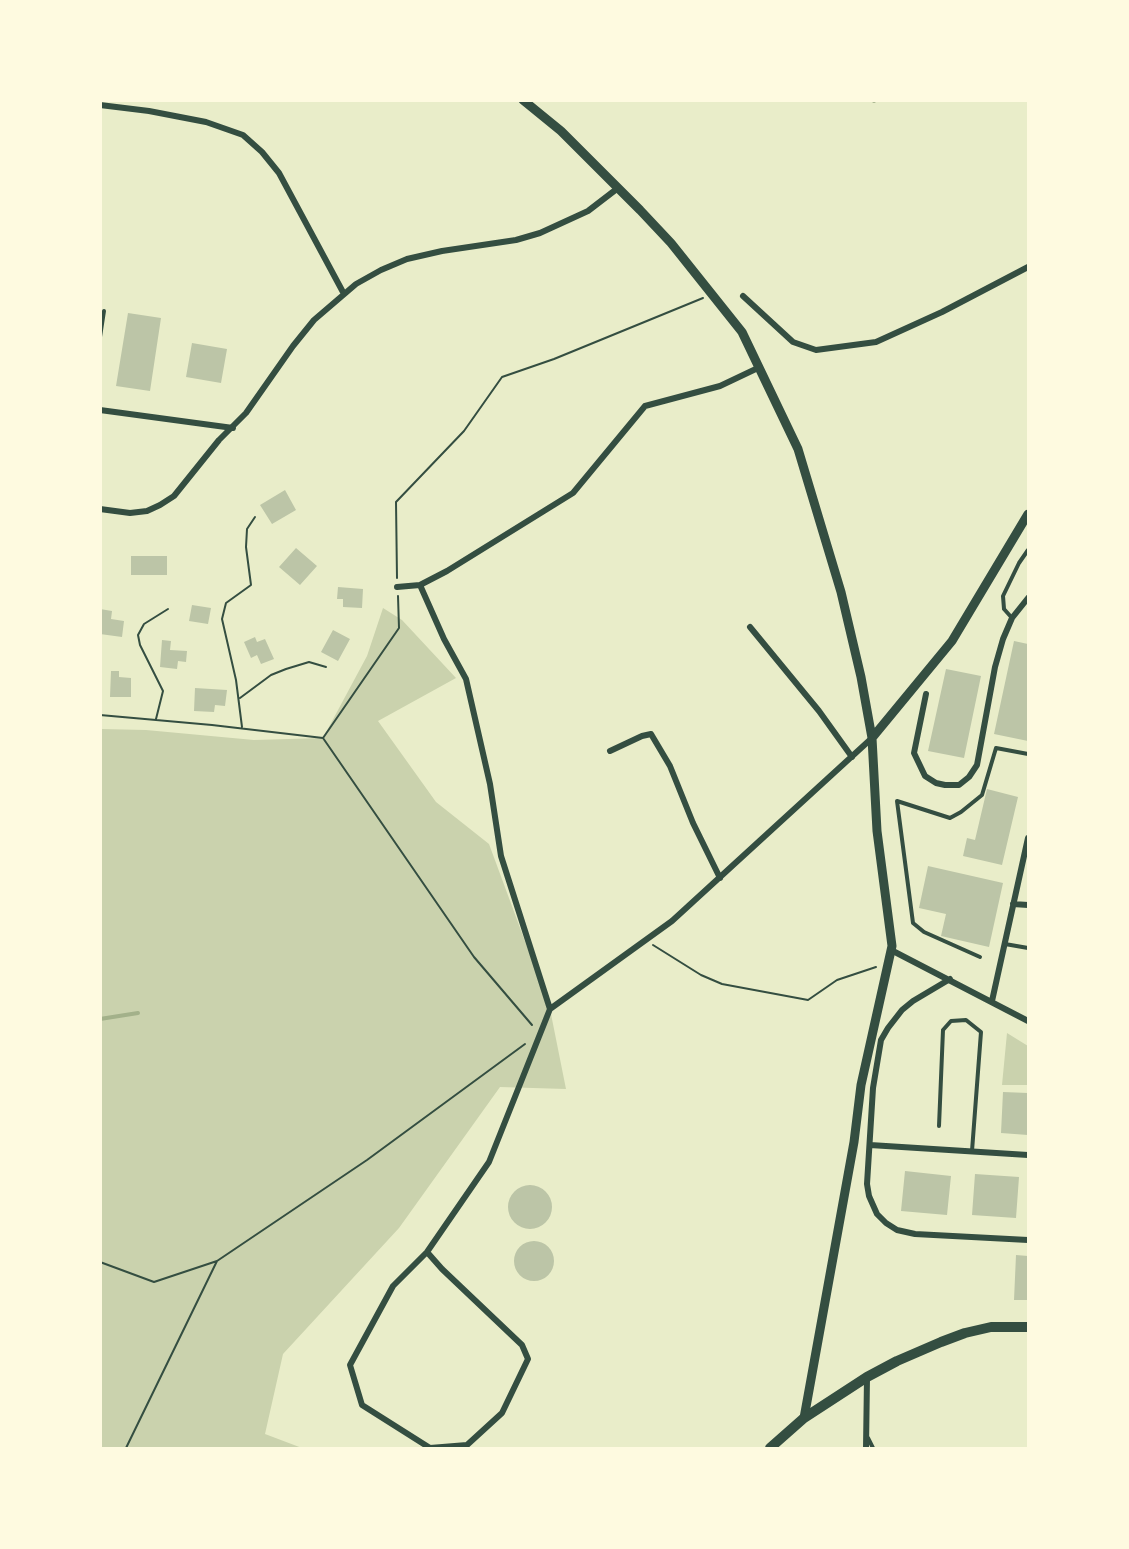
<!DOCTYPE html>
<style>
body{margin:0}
#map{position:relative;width:1129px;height:1549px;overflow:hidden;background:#e9edc9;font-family:Helvetica,sans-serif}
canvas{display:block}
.frame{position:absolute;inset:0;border:102px solid #fefae0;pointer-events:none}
</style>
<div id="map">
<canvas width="1129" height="1549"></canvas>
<div class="frame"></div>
</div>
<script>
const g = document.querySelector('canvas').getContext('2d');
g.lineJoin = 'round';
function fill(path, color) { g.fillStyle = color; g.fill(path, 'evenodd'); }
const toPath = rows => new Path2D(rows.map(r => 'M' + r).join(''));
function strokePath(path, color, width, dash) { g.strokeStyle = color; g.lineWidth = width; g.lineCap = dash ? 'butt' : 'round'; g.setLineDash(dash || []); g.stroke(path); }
fill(toPath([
 [383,608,402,620,456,678,378,721,436,802,489,844,550,1009,566,1089,500,1087,399,1228,283,1354,265,1434,302,1448,101,1448,101,729,146,730,254,740,323,738,367,656],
 [1007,1033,1028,1046,1028,1085,1002,1085]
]), '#cad2ad');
strokePath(toPath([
 [874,100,874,101],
 [100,1019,138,1013]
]), '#a3b18a', 4);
fill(toPath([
 [128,313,161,318,150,391,116,386],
 [192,343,227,349,221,383,186,377],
 [285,490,296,510,272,524,260,505],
 [296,548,317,566,300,585,279,567],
 [131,556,167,556,167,575,131,575],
 [338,587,363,589,362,608,343,607,343,599,337,599],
 [192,605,211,608,208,624,189,621],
 [100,609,112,611,111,619,124,621,122,637,100,634],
 [333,630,350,639,338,661,321,652],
 [255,637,257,642,265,639,274,659,261,664,257,655,251,658,244,642],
 [162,640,171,641,170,650,187,651,186,662,178,661,177,669,160,667],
 [1014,641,1028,644,1028,741,994,734],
 [946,669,981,676,964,758,928,751],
 [111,671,119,671,119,677,131,678,131,697,110,697],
 [195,688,227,690,225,706,215,705,214,712,194,711],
 [987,789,1018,797,1002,865,963,856,967,838,975,840],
 [928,866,1003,883,989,947,941,936,946,914,919,908],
 [1003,1092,1028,1093,1028,1135,1001,1133],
 [905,1171,951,1176,947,1215,901,1211],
 [975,1174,1019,1177,1016,1218,972,1215],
 '508 1207a22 22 0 1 1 44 0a22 22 0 1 1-44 0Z',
 '514 1261a20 20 0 1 1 40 0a20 20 0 1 1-40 0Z',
 [1016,1255,1028,1256,1028,1300,1014,1300]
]), '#bcc5a7');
strokePath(toPath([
 [397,578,396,502,464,431,502,377,554,359,703,298],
 [240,698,271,675,286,669,309,662,326,667],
 [100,715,212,725,323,738,474,957,532,1025],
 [156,719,163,691,140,645,138,635,144,624,168,609],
 [242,727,236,680,222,619,226,603,251,585,246,547,247,529,255,517],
 [323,738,399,628,398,596],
 [653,945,701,975,722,984,808,1000,837,980,876,967],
 [100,1262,154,1282,217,1261],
 [126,1448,217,1261,367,1160,525,1044]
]), '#344e41', 2);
strokePath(toPath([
 [100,337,104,311],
 [1012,618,1004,609,1003,596,1019,563,1028,550],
 [1005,944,1028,948],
 [980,957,924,932,913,923,897,801,950,818,961,812,982,795,996,748,1028,754],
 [939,1126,943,1030,951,1021,966,1020,981,1032,972,1151],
 [868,1438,873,1448]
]), '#344e41', 4);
strokePath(toPath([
 [100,105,149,111,206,122,243,135,262,152,279,173,344,294],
 [743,296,793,342,816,350,876,342,942,312,1028,267],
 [100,410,233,428],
 [100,509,130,513,147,511,160,505,174,496,219,440,246,413,293,346,314,320,356,284,381,270,407,259,442,251,516,240,540,233,588,211,618,188],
 [420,585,444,639,466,679,490,784,501,856,550,1009],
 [397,587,420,585,447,571,573,493,645,406,720,386,760,367],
 [750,627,819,711,852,757],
 [926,694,914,753,925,776,936,783,945,785,959,785,969,777,977,765,995,667,1003,639,1012,618,1028,598],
 [610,751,642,736,651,734,670,766,693,823,720,878],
 [1013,904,1028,905],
 [891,950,1028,1021],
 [950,979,913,1001,902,1010,888,1028,881,1040,873,1088,867,1184,869,1196,877,1214,886,1223,897,1230,915,1234,1028,1240],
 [992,1001,1028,838],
 [870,1145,1028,1155],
 [427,1252,442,1269,522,1345,528,1359,502,1413,467,1445,430,1448,362,1405,350,1365,393,1286,427,1252,489,1162,550,1009,672,921,872,738],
 [866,1448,867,1378]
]), '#344e41', 6);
strokePath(toPath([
 [523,100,561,131,640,210,671,243,742,332,798,449,841,592,861,677,872,738,877,831,892,946,861,1085,854,1142,804,1418],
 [872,738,952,641,1028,514]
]), '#344e41', 9);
strokePath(toPath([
 [770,1448,804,1418,867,1377,897,1361,941,1342,965,1333,991,1327,1028,1327]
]), '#344e41', 10);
</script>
